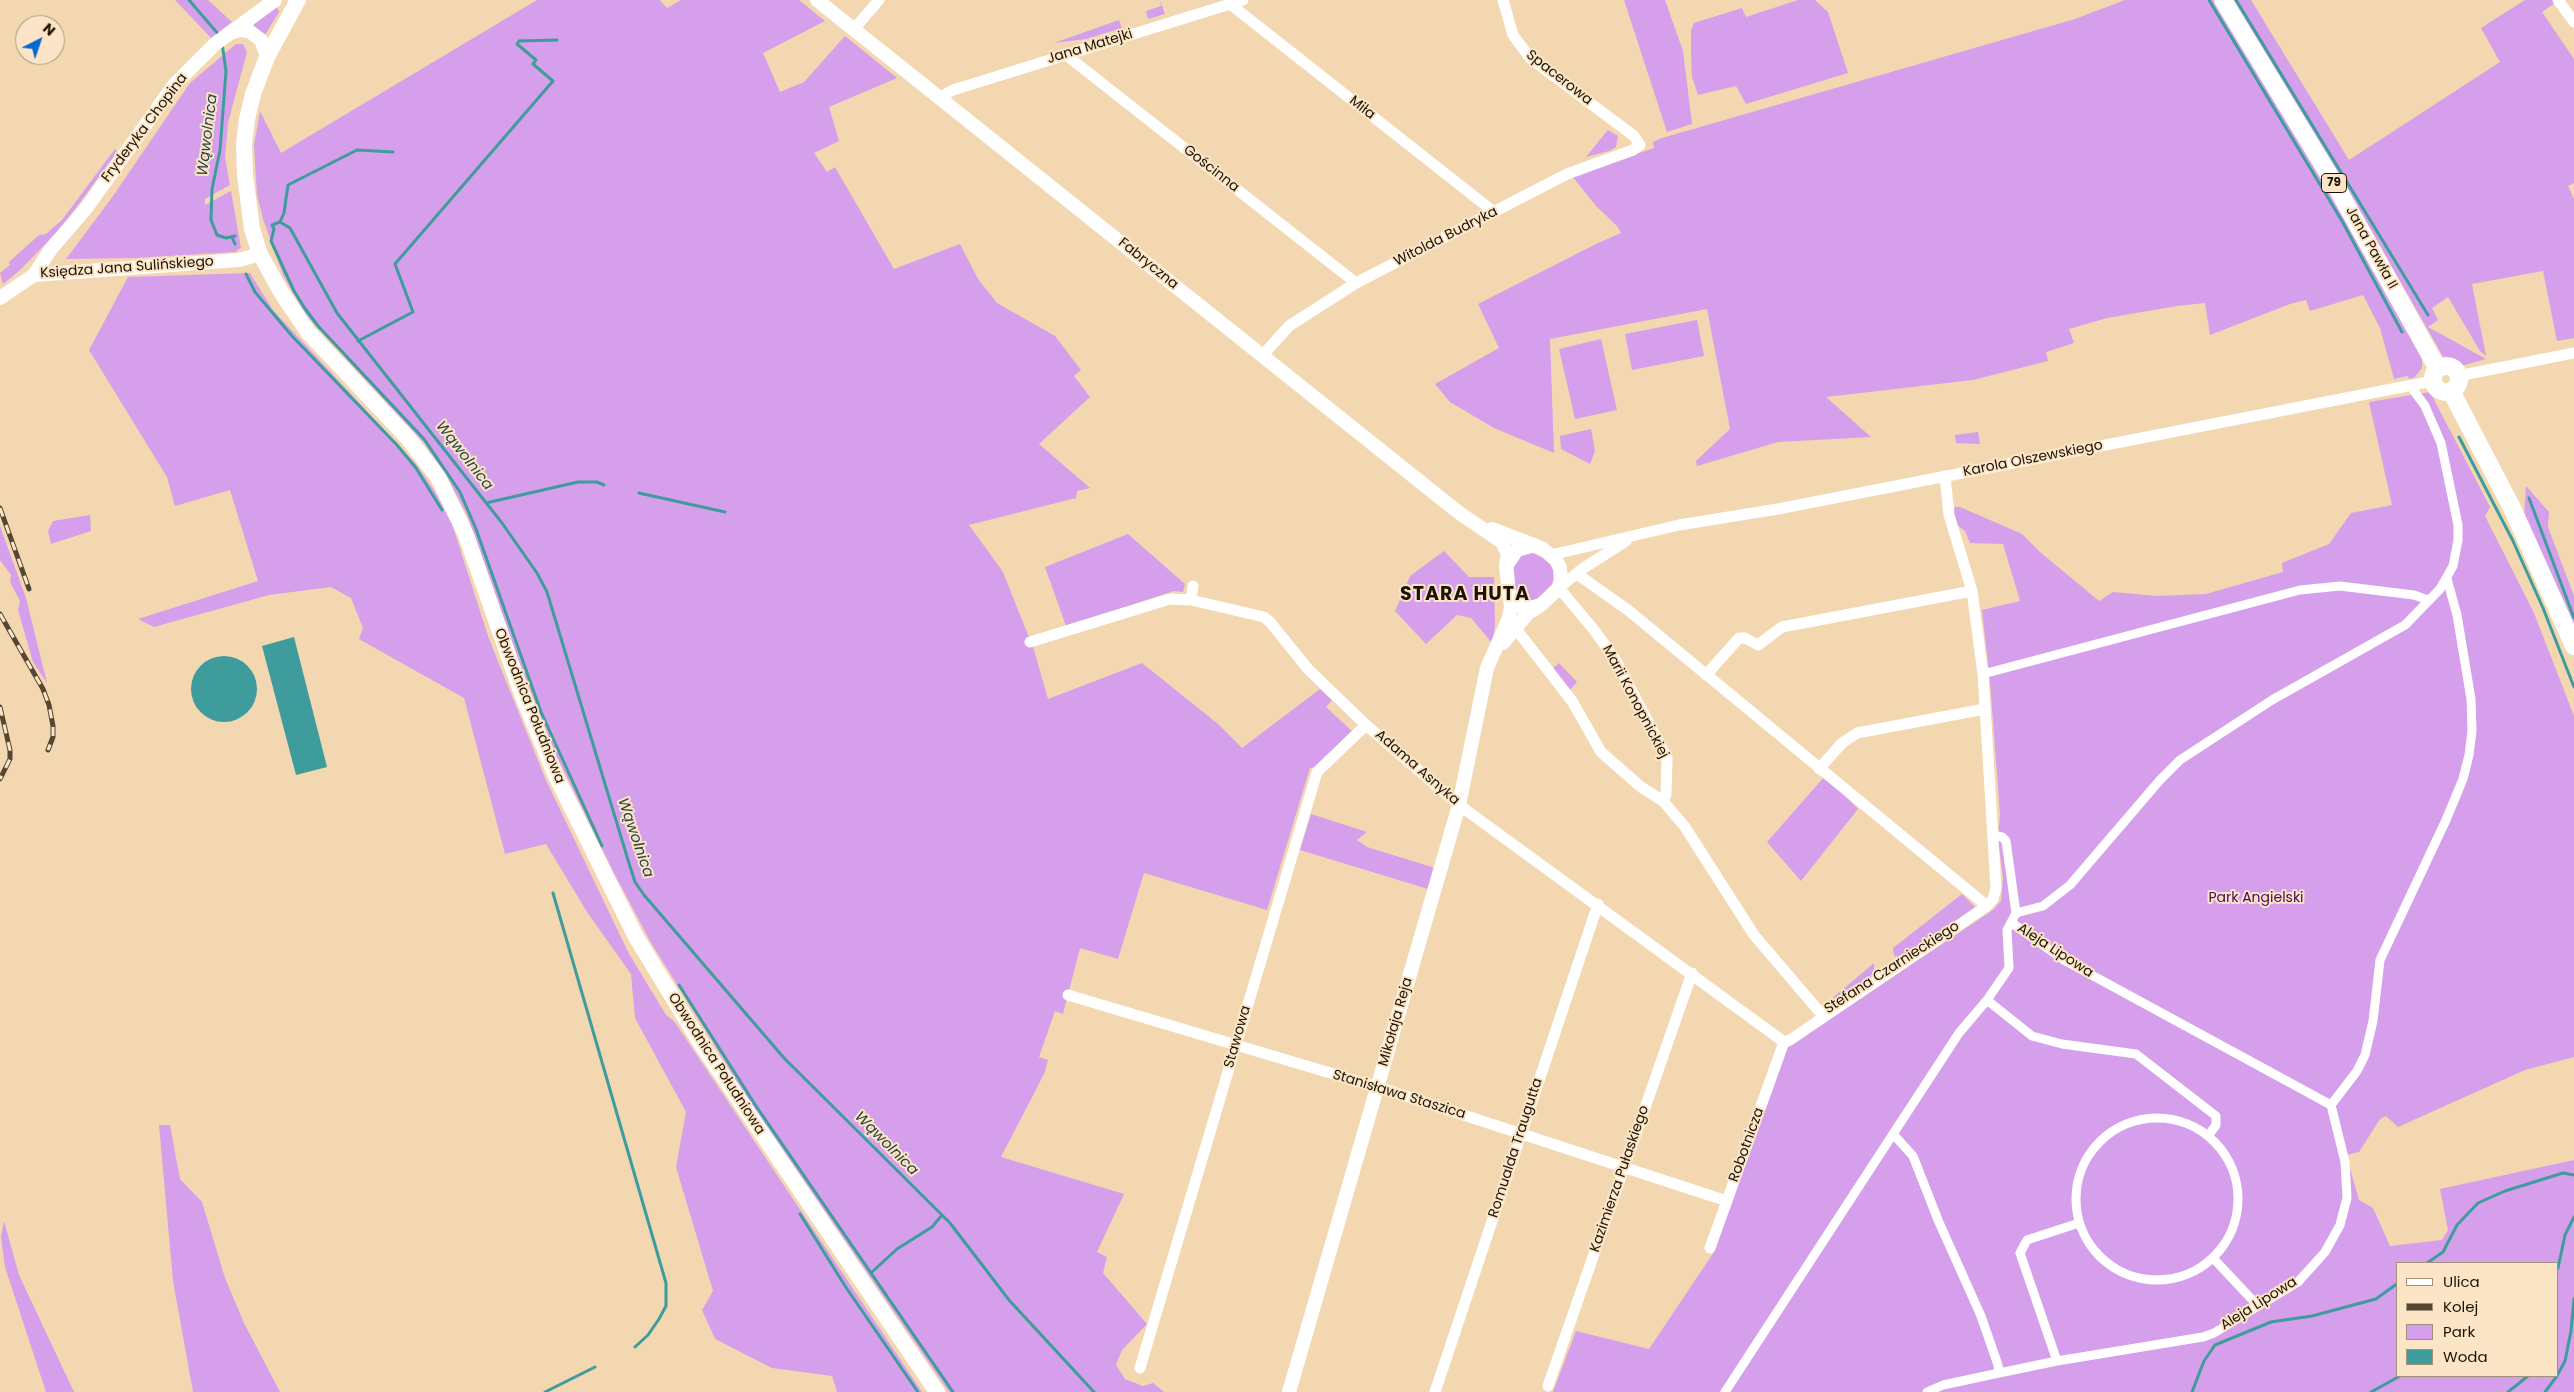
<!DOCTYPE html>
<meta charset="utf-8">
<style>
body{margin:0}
#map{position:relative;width:2574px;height:1392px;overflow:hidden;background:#f2d7b1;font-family:Poppins,sans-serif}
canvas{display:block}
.legend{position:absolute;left:2396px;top:1262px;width:162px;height:115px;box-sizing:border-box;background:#fbe5c6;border:1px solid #a29179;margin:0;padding:6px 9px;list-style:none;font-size:15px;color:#1c1305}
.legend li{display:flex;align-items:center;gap:10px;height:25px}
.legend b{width:25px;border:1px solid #a29179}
.north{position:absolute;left:15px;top:15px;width:50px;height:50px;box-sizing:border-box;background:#fbe5c6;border:1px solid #a29179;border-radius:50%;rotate:41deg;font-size:14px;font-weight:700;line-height:20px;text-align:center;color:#1c1305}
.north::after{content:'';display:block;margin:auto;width:18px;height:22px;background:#0568d0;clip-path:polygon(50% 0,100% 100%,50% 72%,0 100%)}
</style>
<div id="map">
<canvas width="2574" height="1392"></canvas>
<ul class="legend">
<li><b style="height:6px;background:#fff"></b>Ulica</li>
<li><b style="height:6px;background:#554733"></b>Kolej</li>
<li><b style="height:14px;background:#d59feb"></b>Park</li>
<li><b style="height:14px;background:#3f9c9d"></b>Woda</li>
</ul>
<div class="north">N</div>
</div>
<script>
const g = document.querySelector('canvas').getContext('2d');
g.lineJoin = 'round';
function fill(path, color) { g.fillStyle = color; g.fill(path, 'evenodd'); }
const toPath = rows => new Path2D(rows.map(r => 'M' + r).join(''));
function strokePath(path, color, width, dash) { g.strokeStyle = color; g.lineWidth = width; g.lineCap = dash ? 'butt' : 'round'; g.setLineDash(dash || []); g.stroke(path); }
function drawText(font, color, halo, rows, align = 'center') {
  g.font = font + ' Poppins,sans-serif'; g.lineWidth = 4; g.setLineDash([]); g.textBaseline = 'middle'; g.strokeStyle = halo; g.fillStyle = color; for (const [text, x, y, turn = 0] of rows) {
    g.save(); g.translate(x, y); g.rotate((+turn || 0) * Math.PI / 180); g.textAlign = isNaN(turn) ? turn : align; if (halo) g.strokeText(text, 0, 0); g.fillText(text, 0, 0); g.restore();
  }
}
fill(toPath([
 [175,0,208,0,232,22,211,38],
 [537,0,660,0,667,8,681,0,799,0,825,21,763,53,780,92,804,82,845,36,897,78,829,107,839,141,814,153,827,172,835,167,894,269,960,244,978,279,997,303,1055,336,1081,370,1074,376,1090,397,1039,444,1090,488,1077,491,1076,498,969,525,1003,572,1034,650,1048,699,1142,663,1218,724,1242,748,1320,689,1332,700,1326,707,1354,733,1317,767,1310,768,1267,910,1144,873,1118,959,1080,948,1063,1014,1055,1011,1039,1057,1048,1060,1044,1074,1001,1157,1124,1194,1097,1252,1107,1257,1103,1273,1147,1324,1122,1350,1116,1365,1125,1379,1143,1386,1153,1383,1164,1392,949,1392,744,1093,650,941,615,875,557,757,519,662,467,515,446,475,424,443,306,315,283,275,263,219,257,195,254,145,260,111,281,153],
 [1160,0,1165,14,1148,19,1146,11,1161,6],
 [1624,0,1665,0,1683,51,1692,124,1667,132],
 [1798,0,1815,0,1828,12,1848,73,1746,104,1736,86,1698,95,1692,77,1691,55,1691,30,1694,23,1742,8,1746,17],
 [2125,0,2215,0,2318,171,2422,354,2422,368,2415,377,2410,379,2407,376,2394,379,2380,328,2363,295,2310,311,2306,300,2290,304,2210,335,2205,303,2177,306,2107,318,2069,329,2074,343,2046,352,2048,361,1973,380,1826,397,1871,437,1778,442,1697,466,1696,461,1730,429,1707,309,1550,339,1554,453,1494,428,1450,402,1435,384,1499,348,1478,304,1596,244,1621,233,1617,226,1596,206,1572,176,1654,148,1653,142,1662,138,2075,19],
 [2232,0,2251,0,2349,160,2500,62,2481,28,2525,0,2553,0,2555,3,2542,12,2574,59,2574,183,2568,186,2574,199,2574,338,2557,341,2543,271,2472,284,2486,356,2480,351,2448,297,2432,308,2438,320,2428,327,2486,359,2461,366,2454,366,2446,362,2374,235],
 [277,7,279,12,265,35,253,27,254,23],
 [1119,20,1122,28,1086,39,1054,43],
 [236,44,243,44,247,52,228,123,225,157,230,185,205,199,205,205,231,191,241,248,235,252,135,258,66,259,113,196,190,83],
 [1608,130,1618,136,1616,147,1609,151,1586,157],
 [115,149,117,152,62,227,20,270,3,284,0,273,10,265,9,262,39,235,46,234,62,220],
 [250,273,273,310,415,463,434,490,452,524,489,639,545,778,628,952,666,1015,674,1021,922,1392,837,1392,832,1376,772,1368,715,1339,702,1310,713,1291,676,1167,686,1112,635,1018,631,974,587,912,546,844,505,854,464,698,359,639,363,628,351,598,331,587,269,595,154,627,138,619,258,581,230,490,175,506,167,477,89,350,128,277],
 [1697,320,1704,356,1632,370,1625,334],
 [1601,339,1617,410,1575,419,1559,349],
 [2430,392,2490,507,2485,516,2534,613,2574,716,2574,1057,2525,1070,2398,1127,2386,1116,2380,1119,2359,1152,2346,1155,2359,1200,2373,1208,2390,1246,2442,1240,2448,1230,2440,1189,2574,1160,2574,1392,1553,1392,1576,1331,1649,1349,1714,1252,1787,1048,1993,910,2001,901,2003,878,1998,840,2000,814,1990,682,1982,610,2020,601,2003,544,1970,543,1965,531,1956,524,1953,513,1955,507,1960,507,2022,534,2040,552,2099,601,2113,592,2156,596,2206,594,2283,572,2282,563,2329,544,2351,513,2392,505,2369,402],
 [2398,1263,2558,1263,2558,1376,2398,1376],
 [1591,429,1595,451,1590,464,1561,449,1560,436],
 [1978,432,1980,444,1956,443,1955,435],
 [2526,486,2549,512,2548,527,2574,596,2574,630,2524,517],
 [90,515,91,531,51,544,48,531,53,521],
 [0,526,26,598,47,683,33,662,18,610,20,601,10,582,11,575,0,560],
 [1128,534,1185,584,1183,592,1174,591,1066,626,1045,567],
 [1444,551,1469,577,1494,577,1495,626,1492,643,1471,618,1457,615,1426,644,1395,611,1410,576],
 [1532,553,1546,559,1553,568,1554,576,1552,584,1539,597,1533,601,1524,601,1515,592,1514,566,1522,555],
 [1559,663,1577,682,1570,690,1552,669],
 [1825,776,1858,809,1801,881,1767,842],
 [1311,814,1367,832,1357,840,1367,847,1435,868,1428,889,1300,850],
 [1962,894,1975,907,1903,958,1894,956,1893,948],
 [1874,963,1874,969,1869,981,1828,1010,1823,1006],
 [159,1125,170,1125,180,1179,202,1202,225,1278,244,1323,280,1392,193,1392,173,1281],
 [4,1221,19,1275,74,1392,46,1392,5,1267,1,1237]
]), '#d59feb');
fill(toPath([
 [294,637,327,767,296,775,262,646],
 '191 689a33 33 0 1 1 66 0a33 33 0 1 1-66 0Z'
]), '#3f9c9d');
strokePath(toPath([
 [189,0,219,35],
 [2209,0,2342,221,2402,332],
 [2236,0,2428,315],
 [222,43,226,71,220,150,212,189,211,220,217,235,226,238,235,236],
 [280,222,284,213,288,185,357,150,393,152],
 [232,237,235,244],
 [246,274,255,292,292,336,397,445,416,468,442,510],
 [358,341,413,312,395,264,553,81,533,64,536,60,517,44,519,41,557,40],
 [2459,437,2513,541,2543,608,2574,687],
 [639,493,725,512],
 [2529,498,2574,618],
 [486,503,578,482,597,482,604,485],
 [602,846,541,712,476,529,460,492,424,439,318,326,304,307,294,291,271,241,274,229,272,225,280,222,290,228,337,313,502,523,537,573,547,592,628,860,635,882,644,895,784,1058,950,1223,1009,1300,1094,1392],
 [553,893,666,1283,666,1306,659,1319,648,1335,635,1347],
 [679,985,756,1106,953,1392],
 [800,1214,847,1289,918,1392],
 [2427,1263,2443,1252,2457,1225,2478,1203,2505,1191,2563,1173,2574,1175],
 [2558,1268,2565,1235,2574,1217],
 [872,1272,897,1249,932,1227,942,1215],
 [2558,1374,2565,1361,2571,1331,2574,1299],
 [545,1392,595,1367],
 [2192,1392,2204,1361,2215,1345,2271,1322,2312,1316,2376,1299,2398,1283],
 [2371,1392,2400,1376],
 [2508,1392,2528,1376],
 [2545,1392,2557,1376]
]), '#3f9c9d', 3);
strokePath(toPath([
 [1983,674,2300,590,2340,586,2414,595,2428,600],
 [2016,913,2043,906,2070,885,2160,780,2180,760,2272,700,2405,625,2440,589,2453,566,2458,540,2458,525,2441,443,2425,406,2414,391],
 [2012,923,2064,960,2331,1105,2345,1162,2347,1198,2340,1225,2325,1252,2298,1282,2214,1333,2203,1337,2057,1361,2020,1253,2027,1240,2079,1223],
 [1987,1000,2009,968,2007,930,2016,913,2006,841,2002,837,1993,835],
 [2331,1105,2357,1071,2365,1055,2373,1021,2380,960,2446,820,2463,779,2469,755,2472,731,2471,699,2457,615,2447,579],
 '2076 1199a81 81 0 1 1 162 0a81 81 0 1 1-162 0Z',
 [2213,1258,2258,1306],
 [1999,1373,2057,1361],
 [1725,1392,1893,1134],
 [1927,1392,1943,1385,1999,1373,1998,1365,1981,1316,1938,1220,1913,1156,1893,1134,1959,1033,1987,1000,2032,1036,2062,1044,2136,1054,2216,1116,2216,1125,2208,1136]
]), '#fff', 9);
strokePath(toPath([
 [2558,0,2574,22],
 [1230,4,1494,212],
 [854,29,879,0],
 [1066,55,1356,283],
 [939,98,953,90,1243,0],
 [1262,356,1289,326,1356,283,1567,174,1633,150,1640,145,1634,136,1530,58,1513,35,1503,0],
 [2458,376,2574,353],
 [1626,541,1582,569,1559,588,1594,630,1615,659,1667,758,1666,795,1663,801],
 [1551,555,1679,525,1778,509,2433,381],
 [1577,574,1628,610,1987,906],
 [1191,600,1193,586],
 [1516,629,1572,701,1601,752,1641,787,1663,801,1685,827,1754,935,1824,1017],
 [1030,642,1170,599,1191,600,1264,617,1270,622,1308,669,1366,725,1459,805,1784,1042],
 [1706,675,1739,638,1745,638,1758,645,1782,627,1972,591],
 [1819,769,1842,743,1857,733,1985,709],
 [1068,995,1384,1089,1727,1201],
 [1784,1042,1790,1040,1987,906,1993,899,1996,888,1983,674,1972,591,1949,515,1945,476],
 [1710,1248,1784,1042],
 [1140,1368,1317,772,1366,725],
 [1548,1386,1692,973],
 [1435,1392,1598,904]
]), '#fff', 11);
strokePath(toPath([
 [817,0,1458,512,1502,542,1508,554,1506,566],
 [230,33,240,30,249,31,261,40,267,57],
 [34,275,51,249,87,207,174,85,215,44,275,0],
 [0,298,34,275,239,260,260,254],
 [1492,529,1534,545,1543,549,1556,560,1560,568,1561,581,1559,588,1541,605,1529,608,1521,607,1512,599,1509,592,1506,566,1517,550,1534,545],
 [1503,643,1528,613,1538,607],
 [1289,1392,1459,805,1487,668,1509,618,1511,607,1509,592]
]), '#fff', 14);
strokePath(toPath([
 [298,0,267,57,253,94,247,119,244,144,245,175,252,229,260,254,281,292,308,332,407,437,438,477,466,535,523,697,555,774,636,937,700,1042,937,1392]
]), '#fff', 16);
strokePath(toPath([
 [2223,0,2337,188,2438,369],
 '2433 379a13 13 0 1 1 26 0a13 13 0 1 1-26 0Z',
 [2451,391,2513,510,2574,646]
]), '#fff', 18);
const rail = toPath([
 [0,508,29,589],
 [0,614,43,689,49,705,53,726,53,737,48,750],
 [0,707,10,750,10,759,0,779]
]);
strokePath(rail, '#554733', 5);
strokePath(rail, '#fbe5c6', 3, [9]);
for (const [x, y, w] of [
 [2334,183,25]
]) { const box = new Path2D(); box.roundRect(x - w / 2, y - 9.5, w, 19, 4); g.fillStyle = '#fbe5c6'; g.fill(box); strokePath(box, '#1c1305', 1); }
drawText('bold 12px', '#1c1305', null, [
 ["79",2334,183]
]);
drawText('14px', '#1c1305', '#fbe5c6', [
 ["Jana Matejki",1090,47,-17],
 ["Spacerowa",1559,78,38],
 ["Miła",1362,108,38],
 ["Fryderyka Chopina",145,128,-53],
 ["Gościnna",1211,169,38],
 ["Witolda Budryka",1446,237,-27],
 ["Jana Pawła II",2371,248,61],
 ["Fabryczna",1148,264,39],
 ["Księdza Jana Sulińskiego",127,268,-4],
 ["Karola Olszewskiego",2033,459,-11],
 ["Marii Konopnickiej",1635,702,62],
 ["Obwodnica Południowa",529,706,68],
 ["Adama Asnyka",1417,768,41],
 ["Aleja Lipowa",2055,951,33],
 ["Stefana Czarnieckiego",1892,968,-33],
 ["Mikołaja Reja",1396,1022,-74],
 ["Stawowa",1238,1037,-74],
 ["Obwodnica Południowa",716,1064,57],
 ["Stanisława Staszica",1399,1095,17],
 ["Robotnicza",1747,1145,-70],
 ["Romualda Traugutta",1516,1148,-72],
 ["Kazimierza Pułaskiego",1620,1179,-71],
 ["Aleja Lipowa",2259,1304,-32]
]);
drawText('14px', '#48065c', '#fbe5c6', [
 ["Park Angielski",2256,898]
]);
drawText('italic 15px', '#284546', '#fbe5c6', [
 ["Wąwolnica",208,135,-83],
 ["Wąwolnica",464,456,52],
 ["Wąwolnica",635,838,71],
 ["Wąwolnica",886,1144,45]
]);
g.letterSpacing = '1px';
drawText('bold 19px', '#1c1305', '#fbe5c6', [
 ["STARA HUTA",1465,595]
]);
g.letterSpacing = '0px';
</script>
